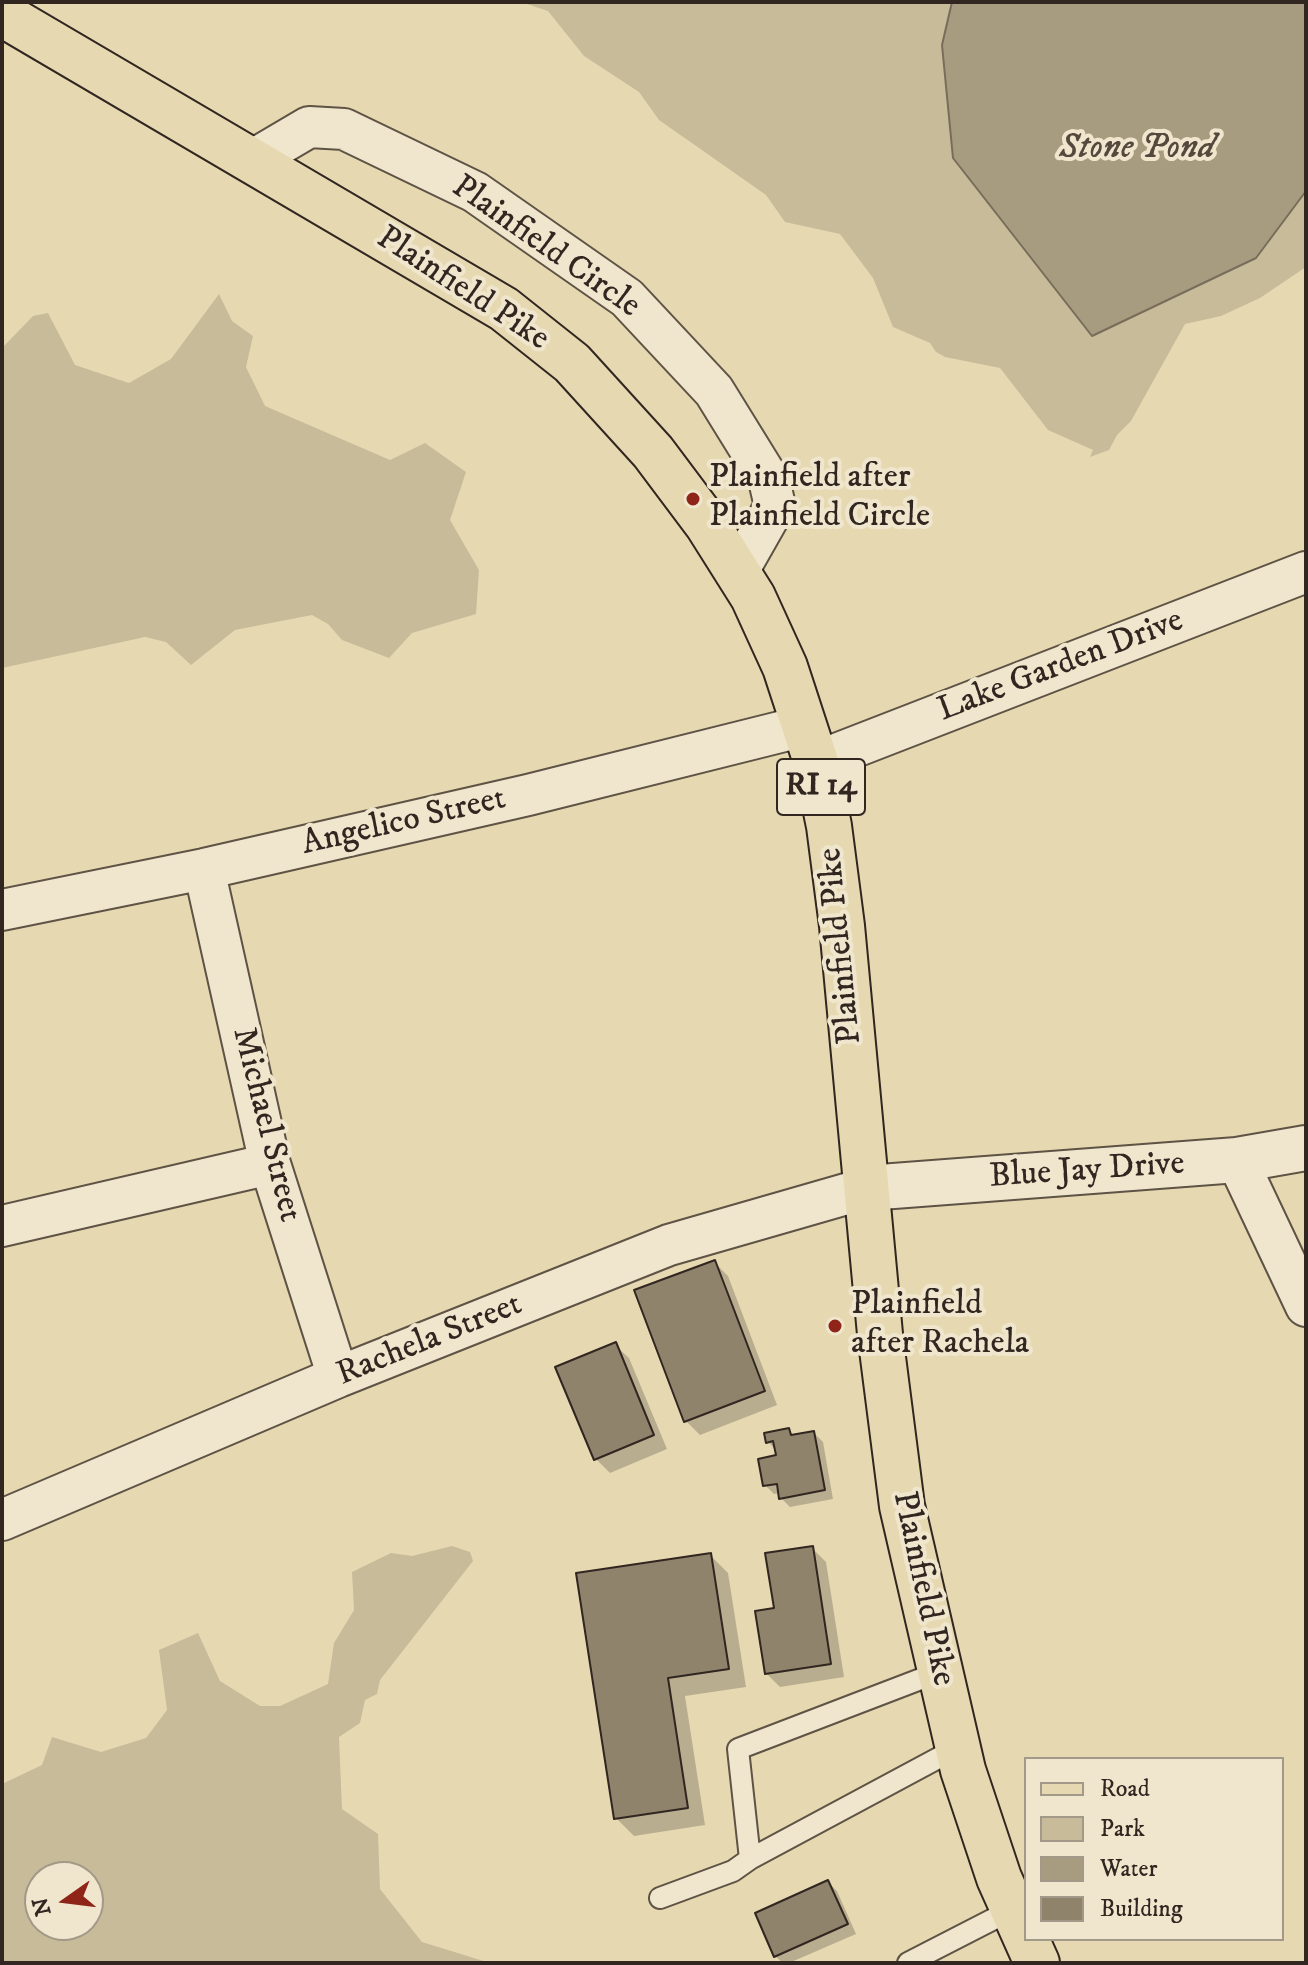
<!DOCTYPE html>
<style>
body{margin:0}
#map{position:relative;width:1308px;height:1965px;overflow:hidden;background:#e6d9b2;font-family:"IM FELL DW Pica",serif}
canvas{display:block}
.frame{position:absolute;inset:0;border:4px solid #312620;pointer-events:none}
.legend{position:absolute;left:1024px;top:1757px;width:260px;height:184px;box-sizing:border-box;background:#efe6cd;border:2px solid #a39988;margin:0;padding:10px 14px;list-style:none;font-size:24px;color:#312620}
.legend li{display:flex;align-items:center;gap:16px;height:40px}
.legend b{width:40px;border:2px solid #a39988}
.north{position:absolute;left:24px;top:1861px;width:80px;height:80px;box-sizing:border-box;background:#efe6cd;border:2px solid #a39988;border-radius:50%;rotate:256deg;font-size:22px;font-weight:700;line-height:32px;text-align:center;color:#312620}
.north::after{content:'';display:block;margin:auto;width:28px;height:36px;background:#8f2418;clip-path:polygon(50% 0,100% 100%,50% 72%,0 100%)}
</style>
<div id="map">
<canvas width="1308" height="1965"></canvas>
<div class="frame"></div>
<ul class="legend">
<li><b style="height:10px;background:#e6d9b2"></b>Road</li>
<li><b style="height:22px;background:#c7bb99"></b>Park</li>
<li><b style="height:22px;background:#a89c80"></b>Water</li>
<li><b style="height:22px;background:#8f836c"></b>Building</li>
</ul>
<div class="north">N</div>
</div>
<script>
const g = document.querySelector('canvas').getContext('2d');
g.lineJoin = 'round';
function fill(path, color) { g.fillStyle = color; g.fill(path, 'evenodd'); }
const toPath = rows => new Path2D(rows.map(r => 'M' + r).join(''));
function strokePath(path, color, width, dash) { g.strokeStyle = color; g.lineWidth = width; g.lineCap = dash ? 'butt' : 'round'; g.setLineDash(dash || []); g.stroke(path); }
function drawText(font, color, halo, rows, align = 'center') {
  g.font = font + ' "IM FELL DW Pica",serif'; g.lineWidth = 8; g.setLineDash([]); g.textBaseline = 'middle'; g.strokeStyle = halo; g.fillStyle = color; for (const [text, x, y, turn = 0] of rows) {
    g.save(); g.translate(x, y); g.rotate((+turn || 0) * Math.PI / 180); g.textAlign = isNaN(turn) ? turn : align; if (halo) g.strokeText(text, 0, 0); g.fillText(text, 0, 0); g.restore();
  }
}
fill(toPath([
 [521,2,1306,2,1306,267,1260,298,1221,316,1185,324,1131,421,1117,435,1109,450,1090,457,1093,450,1048,430,1000,368,945,357,936,352,930,343,893,327,873,278,840,234,785,222,766,195,659,120,639,92,584,56,548,11],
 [219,294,232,321,253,336,246,367,265,406,390,460,425,443,466,472,450,520,479,570,476,614,412,633,389,658,342,640,328,624,312,615,235,630,191,665,166,642,145,637,2,668,2,348,33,316,48,313,75,365,129,383,171,359],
 [452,1546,470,1552,473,1561,380,1680,377,1694,365,1700,360,1723,339,1737,342,1809,378,1834,380,1889,422,1942,490,1963,2,1963,2,1784,42,1765,52,1737,101,1752,146,1738,167,1710,159,1650,198,1633,220,1681,260,1706,280,1706,328,1684,334,1643,354,1610,352,1572,391,1553,412,1556],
 [40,1877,88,1877,88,1925,40,1925]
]), '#c7bb99');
const water = toPath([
 [952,2,1306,2,1306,191,1256,258,1092,336,953,158,942,45,952,2]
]);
fill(water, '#a89c80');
strokePath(water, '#786d5a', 2);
fill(toPath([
 [714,1262,728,1276,777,1405,700,1435,686,1421],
 [615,1345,629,1358,667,1449,610,1473,596,1459],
 [789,1430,795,1437,814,1433,823,1442,833,1499,790,1507,781,1498,780,1493,774,1494,765,1485,778,1457,777,1451,768,1442],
 [812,1548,826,1562,844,1677,780,1687,766,1673,776,1610],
 [710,1555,728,1573,746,1687,685,1696,705,1825,634,1836,616,1818],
 [828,1882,837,1891,856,1934,789,1963,783,1963,775,1956]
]), '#0003');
const building = toPath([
 [715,1260,765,1391,684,1422,634,1290,715,1260],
 [616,1342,654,1435,594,1460,555,1367,616,1342],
 [789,1428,791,1435,814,1431,825,1490,779,1499,777,1484,763,1486,758,1459,776,1455,773,1441,766,1443,764,1433,789,1428],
 [813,1546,831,1664,765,1674,755,1611,774,1608,765,1553,813,1546],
 [711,1553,729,1669,668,1678,688,1808,614,1819,576,1573,711,1553],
 [828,1880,848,1924,774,1957,755,1913,828,1880]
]);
fill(building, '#8f836c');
strokePath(building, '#312620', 2);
const service = toPath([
 [750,1859,738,1749,939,1672],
 [660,1898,733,1871,750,1859,957,1748],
 [908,1963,1017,1907]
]);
const minor = toPath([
 [253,160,309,127,344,129,475,192,627,298,714,391,769,480,775,506,737,573],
 [816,762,1306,572],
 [204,869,270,1164,338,1377],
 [2,910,204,869,528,795,804,726],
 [1237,1160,1306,1306],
 [2,1226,270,1164],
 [2,1520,338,1377,669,1245,867,1188]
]);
const tertiary = toPath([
 [867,1188,1237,1160,1306,1148]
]);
const primary = toPath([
 [2,14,504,309,572,363,653,452,707,524,753,597,785,667,816,762,829,826,842,926,880,1334,902,1506,963,1770,999,1878,1037,1963]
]);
strokePath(service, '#5e5344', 24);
strokePath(minor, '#5e5344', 44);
strokePath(tertiary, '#5e5344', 48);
strokePath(primary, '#312620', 48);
strokePath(service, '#efe6cd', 20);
strokePath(minor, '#efe6cd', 40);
strokePath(tertiary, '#efe6cd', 44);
strokePath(primary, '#e6d9b2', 44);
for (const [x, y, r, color] of [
 [693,499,8,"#8f2418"],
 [835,1326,8,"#8f2418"]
]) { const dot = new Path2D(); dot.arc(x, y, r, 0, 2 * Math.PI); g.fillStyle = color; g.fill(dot); strokePath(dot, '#efe6cd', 3); }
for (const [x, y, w] of [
 [821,787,88]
]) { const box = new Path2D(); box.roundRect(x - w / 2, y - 28, w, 56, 6); g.fillStyle = '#efe6cd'; g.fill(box); strokePath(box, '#312620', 2); }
drawText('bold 32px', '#312620', null, [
 ["RI 14",821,787]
]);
drawText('34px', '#312620', '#efe6cd', [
 ["Plainfield Circle",545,248,35],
 ["Plainfield Pike",462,290,33],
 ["Lake Garden Drive",1061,667,-21],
 ["Angelico Street",404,823,-13],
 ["Plainfield Pike",842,946,-96],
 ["Michael Street",265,1125,76],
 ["Blue Jay Drive",1087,1172,-4],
 ["Rachela Street",430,1341,-22],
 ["Plainfield Pike",922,1589,78]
]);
drawText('34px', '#312620', '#efe6cd', [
 ["Plainfield after",709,479],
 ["Plainfield Circle",709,518],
 ["Plainfield",851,1306],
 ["after Rachela",851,1345]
], 'left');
drawText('italic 36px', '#55493d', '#efe6cd', [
 ["Stone Pond",1137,150]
]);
</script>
